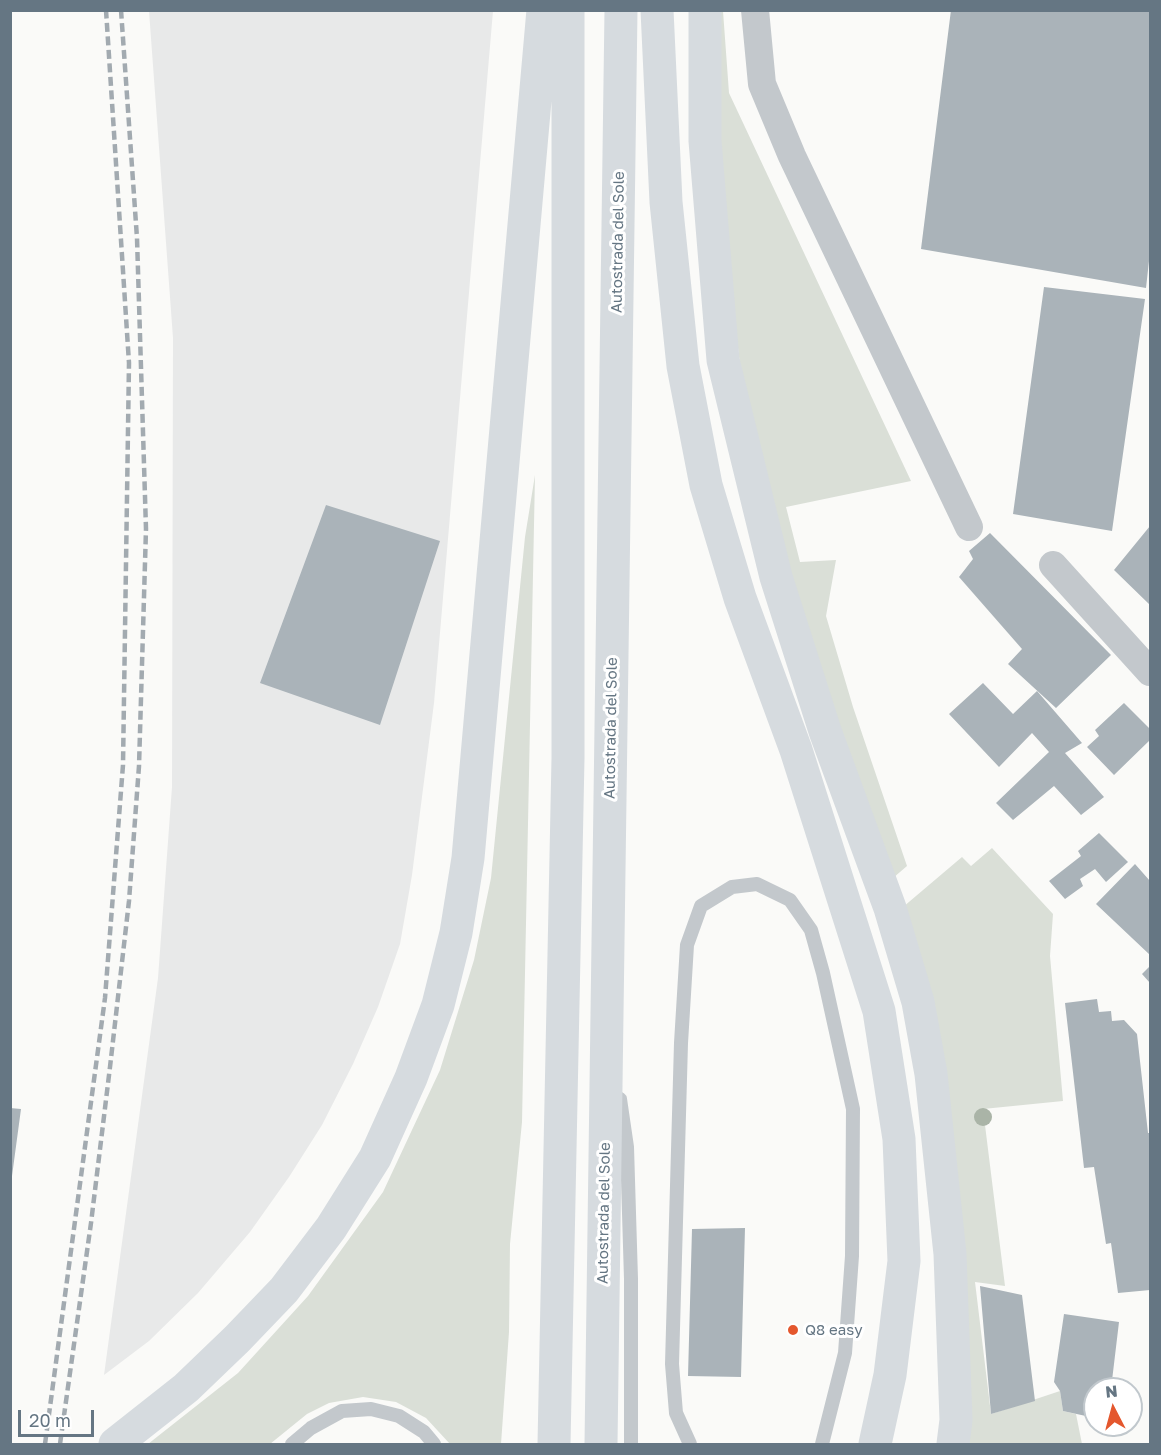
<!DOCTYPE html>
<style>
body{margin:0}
#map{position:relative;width:1161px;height:1455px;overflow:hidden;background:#fafaf8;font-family:"Golos Text",sans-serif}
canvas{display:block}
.frame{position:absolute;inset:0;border:12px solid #657683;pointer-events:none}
.north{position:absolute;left:1083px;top:1377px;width:60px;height:60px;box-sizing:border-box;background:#fff;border:2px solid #c1c8cd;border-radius:50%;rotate:354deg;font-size:16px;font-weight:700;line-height:24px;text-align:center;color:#657683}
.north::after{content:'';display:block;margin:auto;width:21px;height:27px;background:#e4572e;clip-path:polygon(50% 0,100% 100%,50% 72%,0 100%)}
.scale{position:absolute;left:18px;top:1410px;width:76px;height:27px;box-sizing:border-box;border:3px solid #657683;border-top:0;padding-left:8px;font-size:18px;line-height:21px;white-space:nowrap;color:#657683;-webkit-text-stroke:4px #fff;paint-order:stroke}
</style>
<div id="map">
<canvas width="1161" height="1455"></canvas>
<div class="frame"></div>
<div class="north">N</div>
<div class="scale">20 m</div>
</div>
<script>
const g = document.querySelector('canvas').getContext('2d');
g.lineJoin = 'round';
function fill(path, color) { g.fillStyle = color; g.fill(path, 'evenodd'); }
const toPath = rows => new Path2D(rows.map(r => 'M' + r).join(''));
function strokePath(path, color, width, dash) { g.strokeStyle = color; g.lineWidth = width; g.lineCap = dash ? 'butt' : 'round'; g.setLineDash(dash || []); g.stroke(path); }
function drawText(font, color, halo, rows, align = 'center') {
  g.font = font + ' "Golos Text",sans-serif'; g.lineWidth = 6; g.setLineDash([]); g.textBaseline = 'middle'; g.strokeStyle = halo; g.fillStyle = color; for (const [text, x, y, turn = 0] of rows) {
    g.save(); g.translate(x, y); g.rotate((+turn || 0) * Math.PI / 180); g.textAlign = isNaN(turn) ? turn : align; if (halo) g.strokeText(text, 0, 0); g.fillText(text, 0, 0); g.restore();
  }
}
fill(toPath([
 [149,11,493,11,434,703,412,875,400,944,378,1007,353,1064,322,1125,289,1177,250,1232,198,1293,149,1341,104,1375,158,978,172,787,173,338]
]), '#e8e9e9');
fill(toPath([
 [717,11,723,11,729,93,911,481,786,507,800,562,836,560,826,616,853,707,907,866,893,878,812,663,740,365,720,194],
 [535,475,522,1122,510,1244,509,1332,501,1444,450,1444,426,1418,396,1402,363,1397,329,1403,307,1414,270,1444,148,1444,238,1373,308,1296,383,1192,440,1070,474,960,491,878,525,537],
 [992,848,1053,914,1050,956,1063,1101,983,1109,1005,1286,975,1282,991,1414,1060,1391,1063,1411,1076,1414,1082,1444,967,1444,903,907,962,857,971,866]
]), '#dadfd7');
fill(toPath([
 [951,10,1150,10,1150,252,1146,288,921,249],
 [1044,287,1145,299,1112,531,1013,514],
 [326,505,440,541,380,725,260,683],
 [1150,526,1150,605,1114,570],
 [990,533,1111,655,1056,708,1008,664,1022,649,959,577,973,559,969,551],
 [983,683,1013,714,1037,691,1082,743,1065,753,1104,797,1081,815,1054,786,1013,820,996,803,1049,752,1032,733,999,767,949,714],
 [1124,703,1150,729,1150,740,1114,775,1087,747,1099,736,1095,730],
 [1099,833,1128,862,1106,882,1095,869,1080,879,1083,886,1065,899,1049,881,1081,856,1078,851],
 [1135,864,1150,881,1150,955,1096,904],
 [1150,966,1150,983,1142,974],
 [1097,999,1099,1012,1111,1011,1112,1021,1124,1020,1137,1034,1148,1133,1150,1133,1150,1290,1118,1293,1111,1243,1106,1244,1094,1167,1084,1168,1065,1003],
 [10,1108,21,1109,12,1176,10,1176],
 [745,1228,741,1377,688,1376,692,1229],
 [980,1286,1022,1295,1035,1401,991,1414],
 [1064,1314,1119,1322,1111,1389,1095,1389,1095,1418,1063,1411,1060,1391,1054,1382]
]), '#aab3b9');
strokePath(toPath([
 [620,1099,627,1147,631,1279,631,1444],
 [292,1444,311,1428,342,1411,371,1409,399,1416,424,1432,434,1444],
 [690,1444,676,1413,672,1364,681,1043,687,945,701,906,732,887,757,884,790,900,811,930,823,973,853,1109,852,1256,845,1353,822,1444]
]), '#c3c8cc', 14);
strokePath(toPath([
 [755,10,762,84,792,156,969,527],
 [1053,565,1150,672]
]), '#c3c8cc', 28);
strokePath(toPath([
 [657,10,666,202,683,366,706,485,740,598,796,750,879,1011,899,1139,904,1261,890,1375,875,1444],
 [705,10,705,141,723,360,776,577,825,731,890,908,918,1002,931,1074,950,1254,956,1420,953,1444],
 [115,1444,186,1388,237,1339,284,1290,331,1228,375,1158,411,1078,438,1005,456,933,468,858,543,10],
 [554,1444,568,758,568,10],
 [601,1444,621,10]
]), '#d6dbdf', 33);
strokePath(toPath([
 [45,1444,105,998,123,765,129,363,106,10],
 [60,1444,91,1223,110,1067,129,901,139,766,146,529,137,238,121,10]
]), '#a2aab0', 4.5, [9, 4.5]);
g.fillStyle = '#aab4a7';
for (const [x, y] of [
 [983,1117]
]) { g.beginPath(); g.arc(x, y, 9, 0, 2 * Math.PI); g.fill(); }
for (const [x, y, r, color] of [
 [793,1330,6,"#e4572e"]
]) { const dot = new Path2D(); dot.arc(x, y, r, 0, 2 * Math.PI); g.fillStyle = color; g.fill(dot); strokePath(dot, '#fff', 2); }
drawText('15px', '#657683', '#fff', [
 ["Autostrada del Sole",618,242,-89],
 ["Autostrada del Sole",611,728,-89],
 ["Autostrada del Sole",604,1213,-89]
]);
drawText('15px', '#657683', '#fff', [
 ["Q8 easy",805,1330]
], 'left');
</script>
